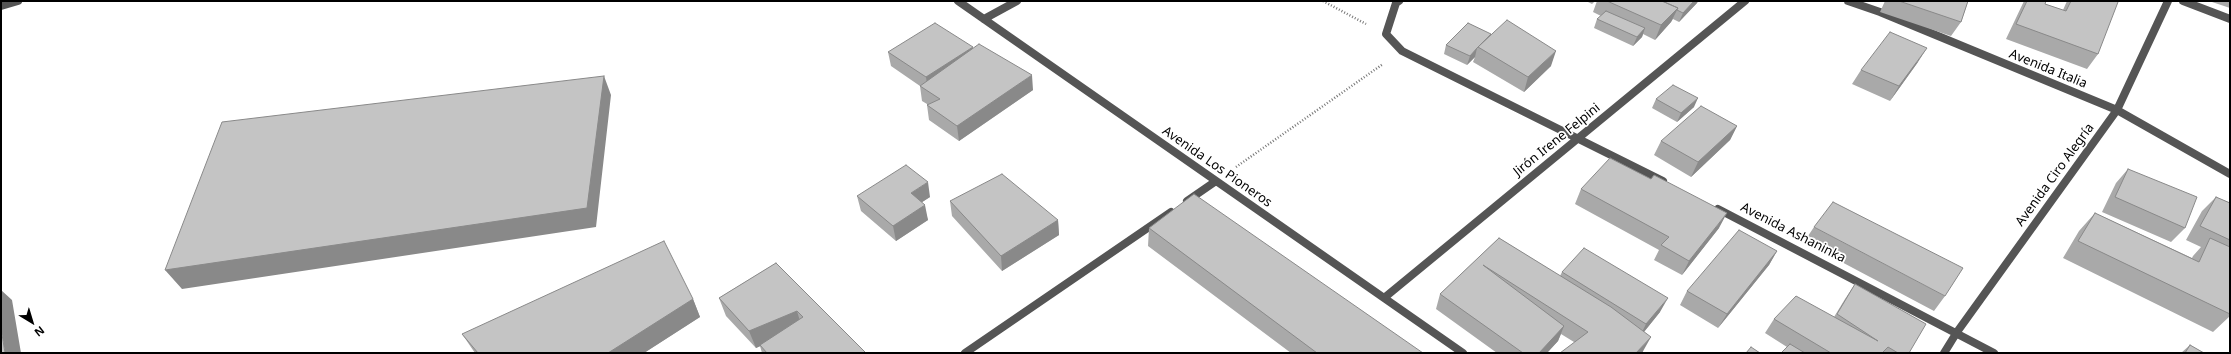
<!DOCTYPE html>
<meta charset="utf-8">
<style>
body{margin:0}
#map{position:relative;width:2231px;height:354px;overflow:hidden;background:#fff;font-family:"Noto Sans",sans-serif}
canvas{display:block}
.frame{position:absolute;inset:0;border:2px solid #000;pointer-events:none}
.north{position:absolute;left:12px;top:302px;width:40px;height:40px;-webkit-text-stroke:3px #fff;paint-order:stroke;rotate:142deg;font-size:11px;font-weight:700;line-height:16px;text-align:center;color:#000}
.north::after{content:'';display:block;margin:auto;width:14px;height:18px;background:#000;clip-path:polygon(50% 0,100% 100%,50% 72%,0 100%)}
</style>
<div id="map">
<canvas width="2231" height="354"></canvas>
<div class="frame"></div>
<div class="north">N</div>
</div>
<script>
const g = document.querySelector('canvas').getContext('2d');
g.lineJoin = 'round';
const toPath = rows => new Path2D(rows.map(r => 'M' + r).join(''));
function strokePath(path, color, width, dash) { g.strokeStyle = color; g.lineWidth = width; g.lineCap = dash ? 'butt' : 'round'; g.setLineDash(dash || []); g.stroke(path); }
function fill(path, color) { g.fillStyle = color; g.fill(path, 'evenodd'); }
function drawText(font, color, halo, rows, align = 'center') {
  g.font = font + ' "Noto Sans",sans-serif'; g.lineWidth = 3.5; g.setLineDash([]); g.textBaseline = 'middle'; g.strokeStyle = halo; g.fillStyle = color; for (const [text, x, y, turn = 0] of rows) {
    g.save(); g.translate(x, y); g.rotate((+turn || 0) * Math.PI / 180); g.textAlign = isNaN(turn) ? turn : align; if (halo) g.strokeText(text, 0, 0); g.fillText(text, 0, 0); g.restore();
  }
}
strokePath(toPath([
 [1323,1,1366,24],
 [1236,167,1383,64]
]), '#777', 2.5, [1, 2]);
strokePath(toPath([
 [958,1,1463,353],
 [1399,1,1396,3,1386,34,1402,51,1663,181],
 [1848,1,1880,12,2117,110,2230,174],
 [2183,1,2230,19],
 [1,6,18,1],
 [984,19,1017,1],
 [1187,201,1216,181],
 [1718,209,1994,353],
 [1384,298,1745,1],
 [965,353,1171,212],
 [1944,353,1957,332,2117,110,2168,1]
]), '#555', 8);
fill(toPath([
 [1586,1,1595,1,1592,4],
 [1597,1,1698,1,1697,3,1679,22,1673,19,1671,22,1655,40,1643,34,1642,37,1633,46,1594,28,1597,19,1601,16,1593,12],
 [1885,1,1968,1,1961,22,1951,36,1880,12],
 [2024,1,2046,1,2045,4,2063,10,2067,1,2116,1,2098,54,2087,69,2006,39],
 [2209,1,2230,1,2230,8],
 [1468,23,1551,66,1524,92,1473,62,1475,57,1467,65,1444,54,1446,45],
 [973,48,1033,90,959,141,929,120,927,105,927,104,922,101,920,86,891,66,888,52],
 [1918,62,1890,101,1852,84,1861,70],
 [1656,99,1694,107,1677,122,1652,108],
 [1737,126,1730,140,1691,177,1654,155,1661,141],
 [2128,169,2185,228,2171,242,2102,212,2116,183],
 [1581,189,1719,228,1682,275,1654,260,1659,250,1575,204],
 [857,196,930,197,922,202,928,220,896,241,861,211],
 [2216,197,2230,203,2230,316,2213,332,2063,258,2079,231,2095,213,2192,258,2193,256,2201,247,2186,240,2202,211],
 [950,201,1058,220,1059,235,1002,271,952,216],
 [1814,227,1945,296,1934,311,1804,242],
 [1149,228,1423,353,1291,353,1148,246],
 [1499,238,1560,276,1562,272,1660,312,1644,332,1643,352,1574,342,1561,334,1558,341,1547,353,1497,353,1436,309,1440,294],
 [1777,251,1769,265,1718,328,1680,305,1687,291],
 [776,263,866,353,762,353,760,346,756,348,726,316,719,298],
 [1855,284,1909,353,1781,353,1787,347,1765,333,1774,319,1834,317,1845,299],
 [693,299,700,317,644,353,475,353,462,334],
 [2190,345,2204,353,2181,353]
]), '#a9a9a9');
fill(toPath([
 [1694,1,1698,1,1697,3,1679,22,1683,13],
 [1678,8,1671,22,1655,40,1661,25],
 [1645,28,1642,37,1633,46,1637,37],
 [973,47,974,62,928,92,926,77],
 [1477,48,1475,57,1467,65,1470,56],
 [1927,48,1918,62,1890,101,1899,86],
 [1556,51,1551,66,1524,92,1528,77],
 [1032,75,1033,90,959,141,957,126],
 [604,76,611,95,596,227,182,289,165,270],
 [1698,98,1694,107,1677,122,1681,113],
 [1737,126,1730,140,1691,177,1698,162],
 [928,182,930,197,913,208,911,193],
 [925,205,928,220,896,241,893,226],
 [1727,213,1719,228,1682,275,1689,261],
 [1058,220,1059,235,1002,271,1001,256],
 [1777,251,1769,265,1718,328,1727,314],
 [1,290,12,300,21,353,5,353,1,328],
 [1668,298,1660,312,1639,338,1646,324],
 [693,299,700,317,644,353,608,353],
 [797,311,802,328,756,348,749,331],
 [1564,326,1558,341,1547,353,1539,353],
 [1651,337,1642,353,1636,353]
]), '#898989');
const building = toPath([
 [1607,1,1662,1,1678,8,1661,25,1607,1],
 [1662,1,1694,1,1683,13,1677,10,1678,8,1662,1],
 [1899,1,1968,1,1961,22,1899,1],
 [2027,1,2046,1,2045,4,2066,11,2071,1,2116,1,2118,2,2098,54,2016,24,2027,1],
 [1606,11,1645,28,1637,37,1597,19,1606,11],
 [1507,20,1556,51,1528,77,1478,47,1507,20],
 [935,23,973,47,926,77,888,52,935,23],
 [1468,23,1491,34,1477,48,1470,56,1446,45,1468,23],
 [1890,32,1927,48,1899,86,1861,70,1890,32],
 [979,44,1032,75,957,126,927,105,940,99,920,86,979,44],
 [604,76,587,208,165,270,222,122,604,76],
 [1673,85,1698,98,1681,113,1656,99,1673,85],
 [1701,106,1737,126,1698,162,1661,141,1701,106],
 [1610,158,1651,179,1654,175,1727,213,1689,261,1661,245,1669,237,1581,189,1610,158],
 [906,165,928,182,911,193,925,205,893,226,857,196,906,165],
 [2128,169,2197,197,2185,228,2115,197,2128,169],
 [1002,174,1058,220,1001,256,950,201,1002,174],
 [1194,194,1423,353,1317,353,1149,228,1194,194],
 [2216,197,2230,203,2230,240,2200,226,2216,197],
 [1833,202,1963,268,1945,296,1814,227,1833,202],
 [2095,213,2199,262,2210,238,2230,247,2230,314,2078,241,2095,213],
 [1739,230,1777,251,1727,314,1687,291,1739,230],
 [1499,238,1611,307,1651,337,1636,353,1560,353,1588,332,1483,265,1564,326,1539,353,1523,353,1440,294,1499,238],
 [664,241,693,299,608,353,478,353,462,334,664,241],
 [1584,248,1668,298,1646,324,1562,272,1584,248],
 [776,263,866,353,767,353,760,345,803,317,797,311,749,331,719,298,776,263],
 [1855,284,1926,324,1909,353,1898,353,1888,347,1882,353,1831,353,1774,319,1796,296,1878,341,1837,314,1855,284],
 [1,328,5,353,1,353,1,328],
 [1790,344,1805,353,1781,353,1790,344],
 [2190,345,2204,353,2185,353,2190,345],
 [1751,347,1760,353,1746,353,1751,347]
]);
fill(building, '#c4c4c4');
strokePath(building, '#898989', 1);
drawText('13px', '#000', '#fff', [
 ["Avenida Italia",2048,69,22],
 ["Jirón Irene Felpini",1557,140,-39],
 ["Avenida Los Pioneros",1217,167,35],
 ["Avenida Ciro Alegría",2055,175,-54],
 ["Avenida Ashaninka",1793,233,27]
]);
</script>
